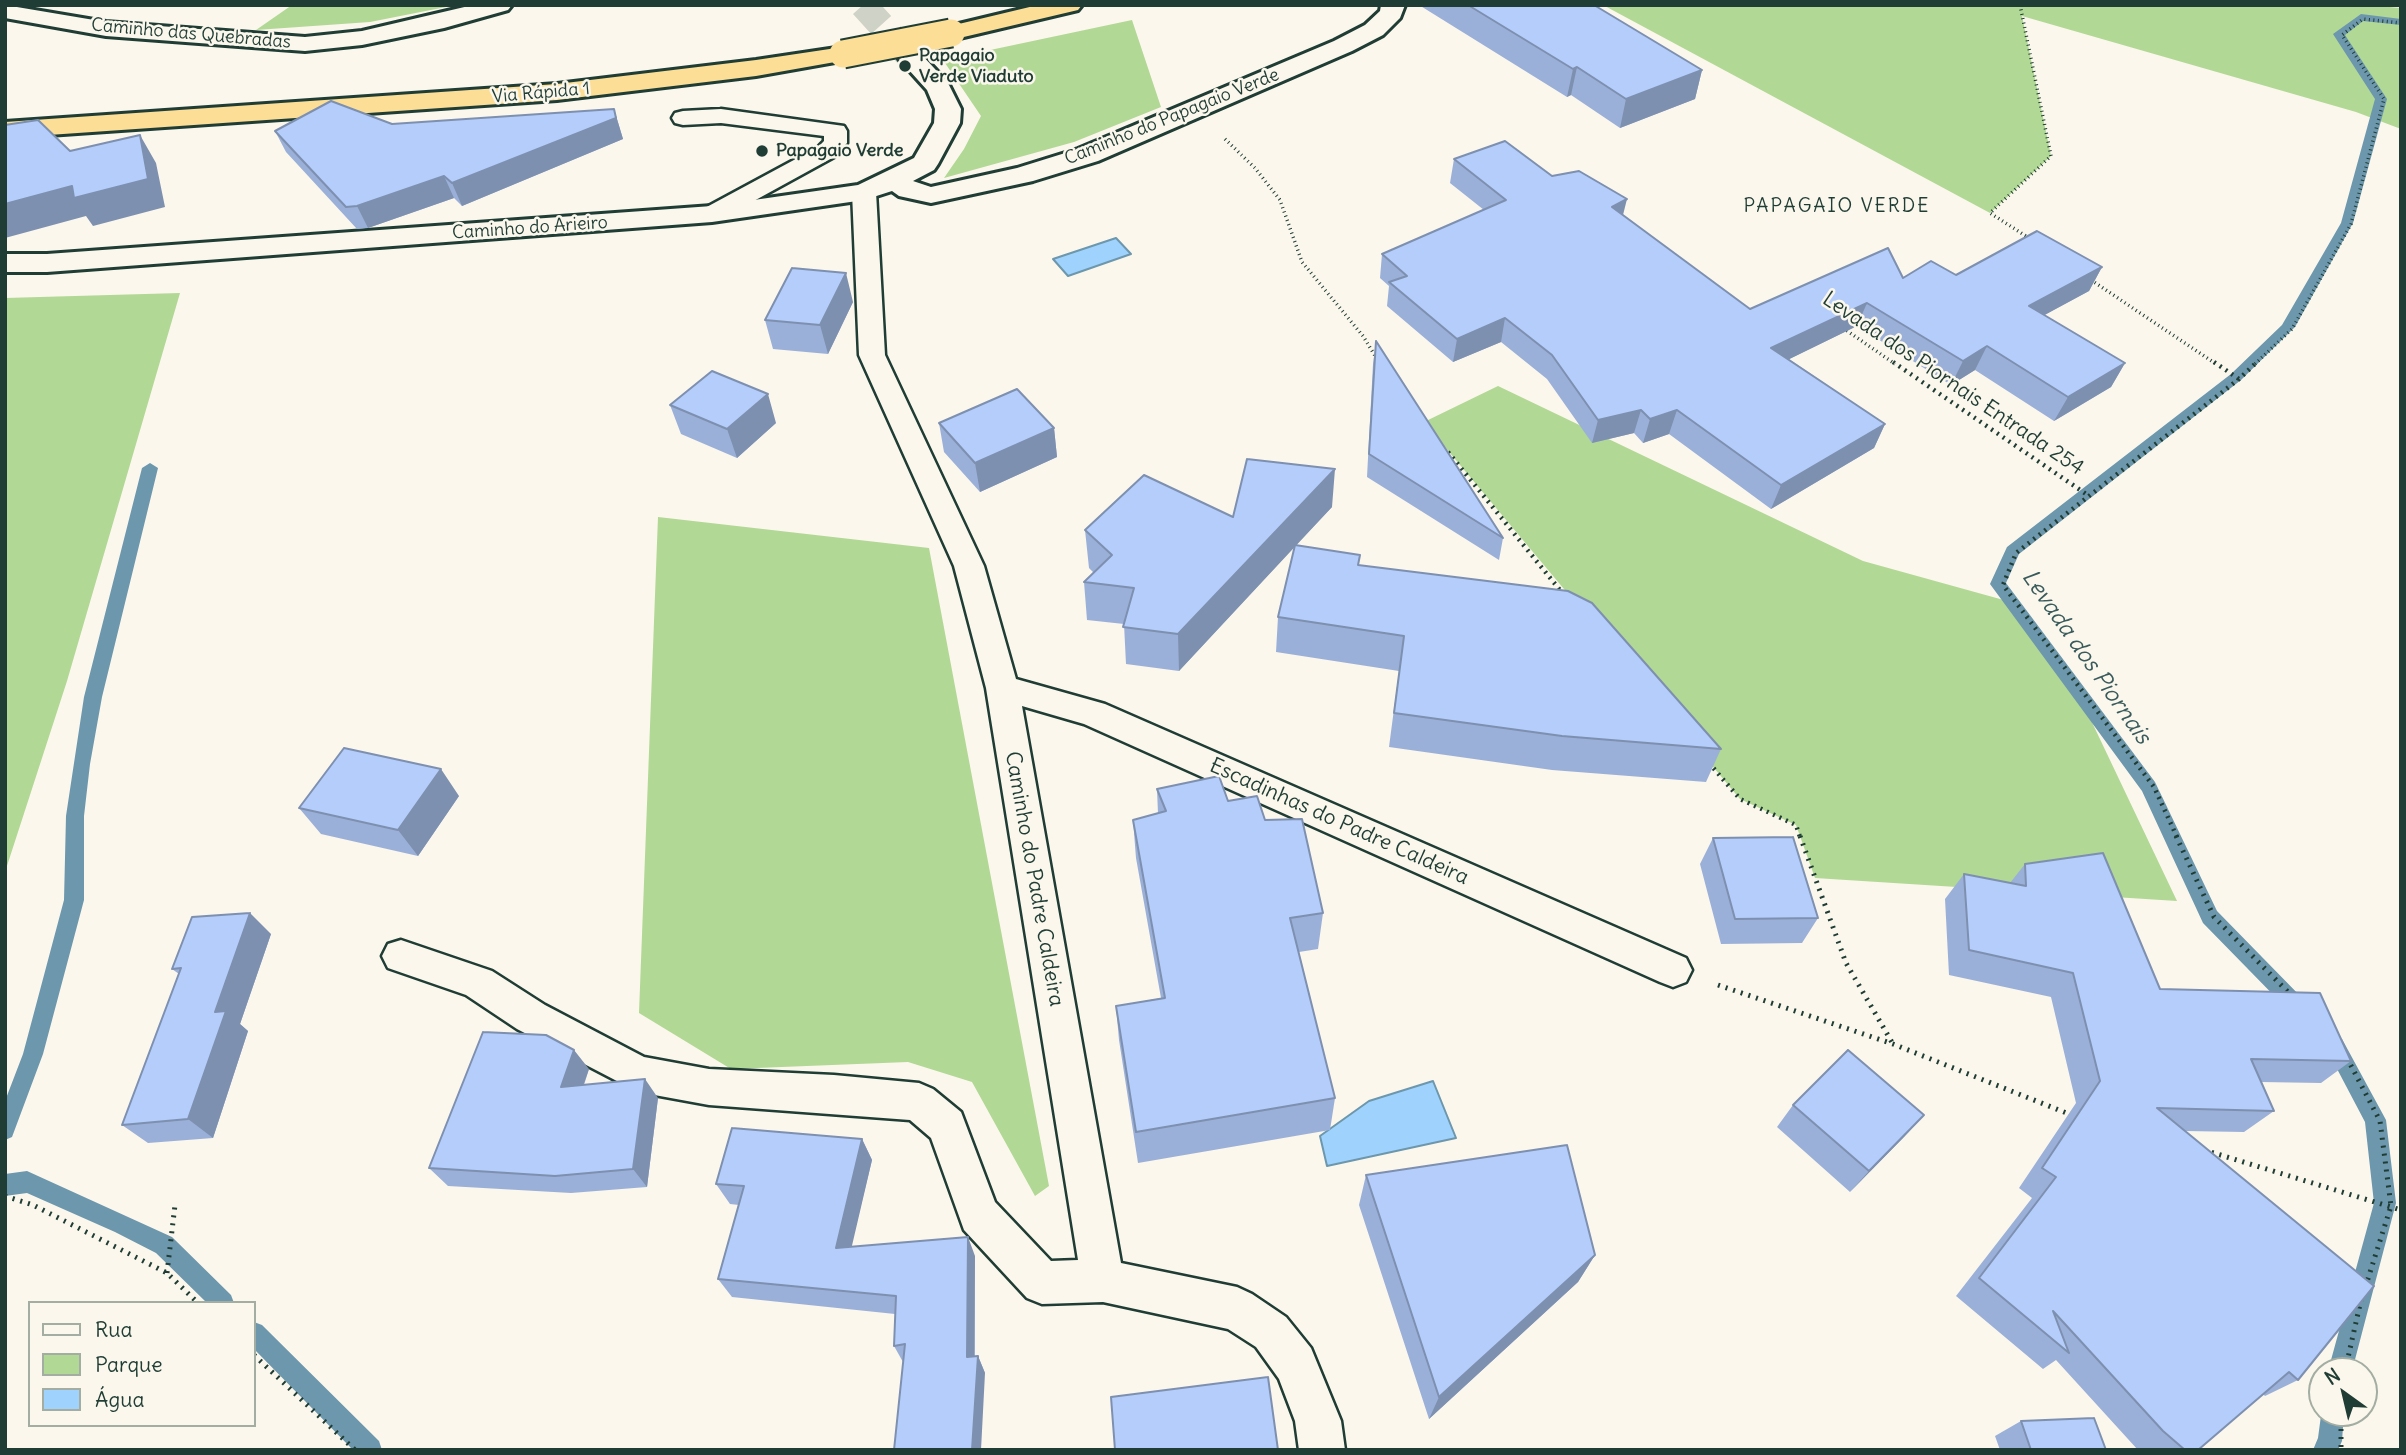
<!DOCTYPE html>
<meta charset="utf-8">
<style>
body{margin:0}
#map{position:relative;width:2406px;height:1455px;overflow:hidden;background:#fbf7ec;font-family:Delius,sans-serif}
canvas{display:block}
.frame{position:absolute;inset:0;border:7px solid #1f3d34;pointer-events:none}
.legend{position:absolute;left:28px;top:1301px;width:228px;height:126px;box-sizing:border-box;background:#fbf7ec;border:2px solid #a3ada2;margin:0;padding:9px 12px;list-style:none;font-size:21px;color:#1f3d34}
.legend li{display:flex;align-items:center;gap:14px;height:35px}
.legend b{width:35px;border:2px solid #a3ada2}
.north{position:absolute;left:2308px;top:1357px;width:70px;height:70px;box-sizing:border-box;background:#fbf7ec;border:2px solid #a3ada2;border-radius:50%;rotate:326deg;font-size:19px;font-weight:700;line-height:28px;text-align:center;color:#1f3d34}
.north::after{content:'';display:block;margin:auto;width:24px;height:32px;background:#1f3d34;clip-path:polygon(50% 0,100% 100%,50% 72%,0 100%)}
</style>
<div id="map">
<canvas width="2406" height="1455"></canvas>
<div class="frame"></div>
<ul class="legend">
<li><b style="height:9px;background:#fbf7ec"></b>Rua</li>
<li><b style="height:19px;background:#b1d894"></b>Parque</li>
<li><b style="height:19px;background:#9fd3fd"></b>Água</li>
</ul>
<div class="north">N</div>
</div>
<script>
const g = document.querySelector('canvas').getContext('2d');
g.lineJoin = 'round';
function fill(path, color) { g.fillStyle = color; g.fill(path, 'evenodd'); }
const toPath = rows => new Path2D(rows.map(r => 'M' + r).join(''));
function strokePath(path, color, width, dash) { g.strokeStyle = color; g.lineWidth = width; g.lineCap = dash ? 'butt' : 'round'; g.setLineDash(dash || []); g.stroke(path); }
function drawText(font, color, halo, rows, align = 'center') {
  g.font = font + ' Delius,sans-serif'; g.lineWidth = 5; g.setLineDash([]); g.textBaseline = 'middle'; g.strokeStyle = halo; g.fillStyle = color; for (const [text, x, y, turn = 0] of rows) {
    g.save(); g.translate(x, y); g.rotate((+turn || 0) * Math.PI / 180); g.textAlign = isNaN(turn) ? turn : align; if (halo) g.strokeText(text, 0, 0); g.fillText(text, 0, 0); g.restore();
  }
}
fill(toPath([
 [292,5,456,5,370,22,256,30],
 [1603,5,2366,5,2401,8,2401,129,2356,112,2022,16,2051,156,1990,213],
 [1132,20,1161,107,1074,142,944,178,964,149,981,116,943,60],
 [180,293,67,681,5,872,5,298],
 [1498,386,1863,561,2018,604,2069,674,2177,901,1815,878,1796,825,1740,799,1424,422],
 [658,517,929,548,1049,1186,1035,1196,972,1082,908,1062,731,1069,639,1013]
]), '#b1d894');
const water = toPath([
 [1116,238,1131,254,1068,276,1053,259,1116,238],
 [1433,1081,1456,1138,1327,1166,1320,1136,1369,1101,1433,1081]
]);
fill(water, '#9fd3fd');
strokePath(water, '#6c97ad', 2);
fill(toPath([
 [2361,14,2401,19,2401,25,2363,21,2345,35,2387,99,2353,223,2295,327,2241,380,2019,554,2006,583,2155,782,2217,911,2306,1002,2309,1008,2306,1014,2299,1017,2292,1014,2203,923,2142,791,1990,584,2007,547,2231,374,2282,325,2341,223,2375,99,2333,34,2361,14],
 [150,463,158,468,102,697,90,764,84,816,84,900,43,1054,12,1137,5,1140,5,1101,23,1054,64,900,66,816,84,697,142,468,150,463],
 [2335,1037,2342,1039,2386,1120,2396,1203,2352,1371,2328,1371,2374,1203,2365,1122,2325,1046,2328,1039,2335,1037],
 [27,1171,172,1237,231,1295,234,1303,207,1303,156,1253,115,1232,27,1193,5,1196,5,1174,27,1171],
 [254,1322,262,1325,379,1441,382,1450,353,1450,254,1349,254,1322],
 [2322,1408,2322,1413,2344,1413,2342,1441,2338,1450,2313,1450,2318,1438,2322,1408]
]), '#6c97ad');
strokePath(toPath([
 [863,5,912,59]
]), '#cfd2c7', 27, [27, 14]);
const lane = toPath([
 [721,109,844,126,847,131,847,143,834,157,721,219,712,221,703,219,700,214,703,209,818,147,824,141,824,136,721,123,683,125,675,123,672,118,675,113,683,111,721,109],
 [864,185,872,187,876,192,885,355,984,566,1016,679,1105,704,1686,958,1692,970,1686,982,1673,987,1660,982,1084,724,1022,706,1121,1263,1237,1287,1252,1294,1286,1317,1311,1348,1341,1421,1345,1450,1299,1450,1295,1421,1279,1379,1256,1347,1228,1329,1103,1302,1042,1304,1027,1298,964,1230,931,1138,910,1120,709,1105,638,1092,517,1029,466,995,388,968,382,956,388,944,401,940,492,971,545,1005,644,1057,709,1069,834,1075,919,1083,933,1089,961,1112,995,1202,1051,1261,1078,1260,986,688,954,566,859,355,852,192,856,187,864,185]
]);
const street = toPath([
 [1381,5,1405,5,1400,18,1383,35,1352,51,1098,161,1033,181,931,203,899,196,892,191,864,200,712,222,47,272,5,272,5,254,47,254,712,206,858,185,914,158,934,123,935,109,927,90,899,59,903,54,912,51,921,54,948,83,961,109,960,123,938,164,934,170,913,181,931,187,1017,168,1078,149,1334,41,1365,25,1380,11,1381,5]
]);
const secondary = toPath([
 [5,5,106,22,305,37,362,31,473,5,512,5,508,10,444,28,362,45,305,51,106,36,5,18,5,5]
]);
const highway = toPath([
 [1038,5,1082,5,1078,10,951,40,942,38,939,33,942,28,1038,5],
 [843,47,852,49,855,54,852,59,756,76,557,100,5,138,5,122,557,84,756,60,843,47]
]);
strokePath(lane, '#1f3d34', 5);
strokePath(street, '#1f3d34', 6);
strokePath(secondary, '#1f3d34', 6);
strokePath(highway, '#1f3d34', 6);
strokePath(toPath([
 [2020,5,2051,156,1990,213,2029,238],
 [1225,139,1255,168,1280,200,1302,262,1363,336,1377,359],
 [2091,280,2216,364],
 [1843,328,1895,364],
 [2255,364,2292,329,2351,224,2384,99,2342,35,2363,19,2401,23]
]), '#1f3d34', 3.5, [1, 3.5]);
strokePath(toPath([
 [1893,362,2089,496],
 [2214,362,2239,379],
 [1448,452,1564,595],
 [1709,763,1740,799,1796,825,1800,837],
 [2177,837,2154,787,2003,585,2016,553,2239,379,2257,362]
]), '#1f3d34', 4.5, [2, 5]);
strokePath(toPath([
 [1800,836,1846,963,1893,1044],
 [2176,836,2214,917,2290,994],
 [1718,985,1893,1044,2074,1116],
 [2347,1058,2380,1121,2391,1206,2366,1285],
 [2204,1150,2401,1210],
 [5,1196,33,1205,167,1273,198,1303],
 [167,1273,175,1205],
 [254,1355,355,1450],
 [2345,1371,2361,1300],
 [2341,1413,2341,1450]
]), '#1f3d34', 5, [2, 6]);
fill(lane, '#fbf7ec');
fill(street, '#fbf7ec');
fill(secondary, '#fbf7ec');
fill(highway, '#fdde96');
const highwayBridge = toPath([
 [843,54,951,33]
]);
strokePath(highwayBridge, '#1f3d34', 31, []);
strokePath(highwayBridge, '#fdde96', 27);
fill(toPath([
 [1419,5,1594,5,1702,70,1695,99,1620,128,1571,95,1567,97],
 [614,109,623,139,462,206,454,198,368,228,357,229,286,152,275,131,392,124],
 [1454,159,1552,176,1623,215,1750,309,1903,278,2102,267,2089,291,2044,315,2125,363,2111,387,2054,421,1975,370,1951,385,1857,326,1789,359,1885,424,1874,448,1771,509,1669,434,1643,443,1634,433,1592,443,1547,379,1501,342,1453,362,1387,306,1389,286,1380,278,1382,254,1484,210,1450,183],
 [853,302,828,354,773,349,765,320],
 [1376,341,1503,538,1499,560,1367,477,1373,364],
 [670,405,776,423,737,458,681,434],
 [939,423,1054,428,1057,457,980,492,944,452],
 [1332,507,1296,545,1359,565,1721,749,1706,782,1552,770,1389,747,1399,671,1276,652,1278,617,1295,546,1179,671,1126,664,1124,624,1087,620,1084,582,1094,573,1089,568,1085,530],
 [1157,789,1228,801,1265,820,1323,913,1318,949,1299,952,1335,1098,1330,1130,1138,1163,1119,1040,1116,1006,1161,998,1136,858,1133,820,1158,814],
 [459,796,418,856,321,834,299,808],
 [1713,838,1818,918,1802,943,1721,944,1700,864],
 [2025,864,2160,989,2351,1061,2321,1083,2261,1082,2274,1111,2244,1132,2185,1131,2298,1380,2265,1396,2263,1394,2198,1450,2138,1450,2056,1360,2043,1369,1956,1296,2032,1198,2019,1188,2076,1103,2051,997,1949,975,1945,899,1964,874,2010,883],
 [271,934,240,1024,248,1031,213,1138,148,1143,122,1125,179,974,172,969],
 [589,1069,584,1085,658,1098,647,1187,571,1193,448,1186,429,1168],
 [1793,1105,1924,1115,1850,1192,1777,1127],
 [862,1139,872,1160,851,1246,975,1256,975,1356,978,1356,985,1373,903,1362,894,1346,895,1314,732,1297,718,1279,739,1205,730,1204,716,1184],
 [1366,1175,1595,1255,1578,1282,1429,1419,1359,1205],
 [2021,1421,2106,1450,2000,1450,1995,1436]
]), '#9bb0d8');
fill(toPath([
 [1577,67,1571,95,1567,97,1573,69],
 [1702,70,1695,99,1620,128,1626,99],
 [614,109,623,139,462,206,452,183],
 [140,135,156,163,165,207,93,226,86,216,5,238,5,204,72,186],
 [444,176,454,198,368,228,357,206],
 [1627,199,1621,223,1612,207],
 [2102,267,2089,291,2017,330,2029,306],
 [846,273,853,302,828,354,820,325],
 [1867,303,1857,326,1763,372,1771,348],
 [1505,318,1501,342,1453,362,1457,339],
 [1987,346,1975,370,1951,385,1963,361],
 [2125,363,2111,387,2054,421,2068,397],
 [768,394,776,423,737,458,727,429],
 [1641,410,1634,433,1592,443,1598,420],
 [1677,410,1669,434,1643,443,1650,419],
 [1885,424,1874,448,1771,509,1781,485],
 [1054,428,1057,457,980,492,975,463],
 [1335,469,1332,507,1179,671,1178,634],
 [441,769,459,796,418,856,398,830],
 [250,913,271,934,240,1024,248,1031,213,1138,188,1119,215,1012],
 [574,1050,589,1069,576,1106,561,1087],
 [645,1079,658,1098,647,1187,633,1169],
 [1924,1115,1904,1137,1850,1192,1869,1171],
 [862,1139,872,1160,847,1267,836,1248],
 [968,1237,975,1256,974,1373,967,1357],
 [1595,1255,1578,1282,1429,1419,1439,1397],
 [978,1356,985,1373,981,1450,972,1450]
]), '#7e90b0');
const building = toPath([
 [1468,5,1594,5,1702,70,1626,99,1577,67,1573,69,1468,5],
 [331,101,392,124,614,109,616,118,452,183,444,176,357,206,346,207,275,131,331,101],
 [38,120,70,151,140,135,148,179,74,198,72,186,5,204,5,125,38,120],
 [1505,141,1552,176,1579,171,1627,199,1612,207,1750,309,1888,248,1903,278,1931,261,1956,275,2037,231,2102,267,2029,306,2125,363,2068,397,1987,346,1963,361,1867,303,1771,348,1885,424,1781,485,1677,410,1650,419,1641,410,1598,420,1552,355,1505,318,1457,339,1389,282,1407,276,1382,254,1506,200,1454,159,1505,141],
 [792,268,846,273,820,325,765,320,792,268],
 [1376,341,1503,538,1369,454,1376,341],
 [712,371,768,394,727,429,670,405,712,371],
 [1017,389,1054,428,975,463,939,423,1017,389],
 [1247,459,1335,469,1178,634,1123,627,1134,588,1084,582,1112,555,1085,530,1144,475,1233,517,1247,459],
 [1295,545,1360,555,1358,565,1568,591,1592,603,1721,749,1562,736,1394,713,1404,636,1278,617,1295,545],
 [344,748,441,769,398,830,299,808,344,748],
 [1219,776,1228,801,1257,796,1265,820,1302,819,1323,913,1290,918,1335,1098,1136,1132,1116,1006,1165,998,1133,820,1166,811,1157,789,1219,776],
 [1793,837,1818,918,1735,919,1713,838,1793,837],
 [2103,853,2160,989,2320,993,2351,1061,2251,1059,2274,1111,2157,1108,2374,1286,2298,1380,2289,1372,2198,1450,2185,1450,2163,1431,2053,1311,2069,1353,1979,1278,2056,1177,2042,1168,2100,1081,2073,973,1969,950,1964,874,2026,886,2025,864,2103,853],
 [250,913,215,1012,226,1011,188,1119,122,1125,181,968,172,969,192,917,250,913],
 [483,1032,546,1035,574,1050,561,1087,645,1079,633,1169,555,1176,429,1168,483,1032],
 [1848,1050,1924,1115,1869,1171,1793,1105,1848,1050],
 [732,1128,862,1139,836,1248,968,1237,967,1357,978,1356,972,1450,894,1450,905,1344,894,1346,896,1296,718,1279,744,1186,716,1184,732,1128],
 [1567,1145,1595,1255,1439,1397,1366,1175,1567,1145],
 [1268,1377,1278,1450,1115,1450,1111,1397,1268,1377],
 [2094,1418,2106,1450,2031,1450,2021,1421,2094,1418]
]);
fill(building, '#b4cdfb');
strokePath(building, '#7e90b0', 2);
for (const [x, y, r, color] of [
 [905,66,7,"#1f3d34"],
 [762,151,7,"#1f3d34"]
]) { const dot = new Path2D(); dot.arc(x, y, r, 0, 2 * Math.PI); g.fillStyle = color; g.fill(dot); strokePath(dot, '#fbf7ec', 2.5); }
drawText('18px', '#1f3d34', '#fbf7ec', [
 ["Caminho das Quebradas",191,34,5],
 ["Via Rápida 1",541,93,-5],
 ["Caminho do Papagaio Verde",1172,117,-22],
 ["Caminho do Arieiro",530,228,-4]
]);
drawText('bold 18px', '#1f3d34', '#fbf7ec', [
 ["Papagaio",919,56],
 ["Verde Viaduto",919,77],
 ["Papagaio Verde",776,151]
], 'left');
g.letterSpacing = '2px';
drawText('19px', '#1f3d34', '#fbf7ec', [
 ["PAPAGAIO VERDE",1837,207]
]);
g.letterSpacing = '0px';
drawText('21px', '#1f3d34', '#fbf7ec', [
 ["Levada dos Piornais Entrada 254",1953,384,34],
 ["Escadinhas do Padre Caldeira",1339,822,24],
 ["Caminho do Padre Caldeira",1034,879,80]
]);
drawText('italic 23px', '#395b5c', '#fbf7ec', [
 ["Levada dos Piornais",2086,657,55]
]);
</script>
